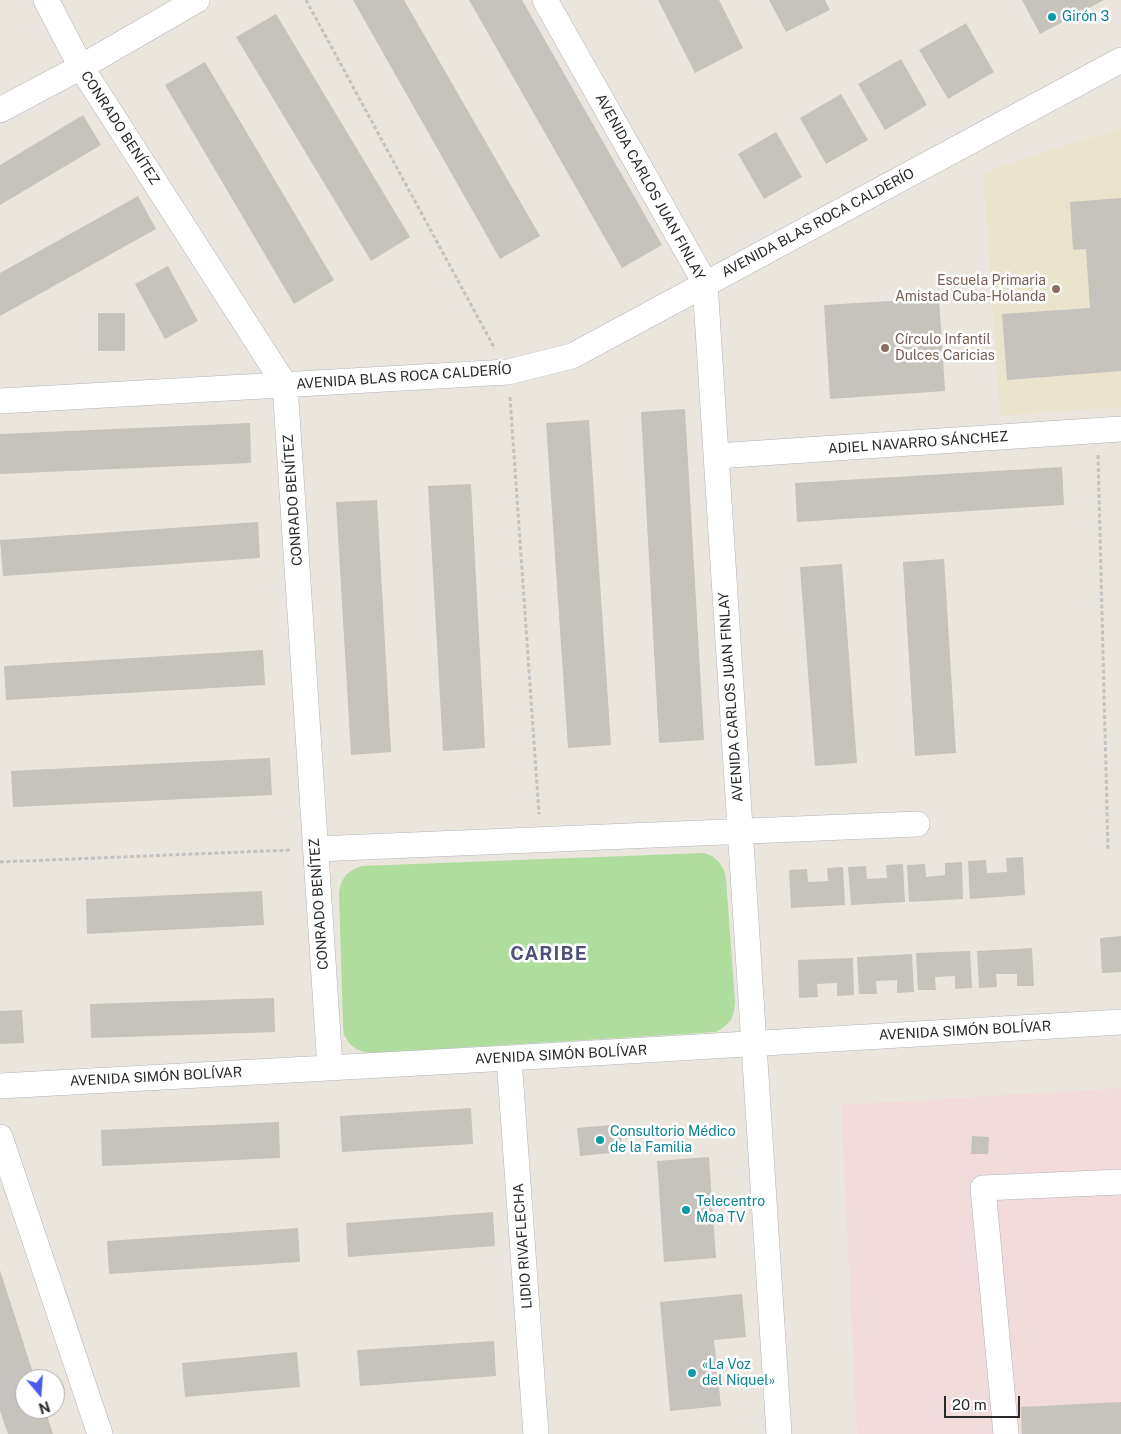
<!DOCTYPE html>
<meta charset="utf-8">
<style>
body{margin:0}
#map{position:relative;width:1121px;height:1434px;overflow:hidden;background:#ebe6dd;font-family:"Public Sans",sans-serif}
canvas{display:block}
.north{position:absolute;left:15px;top:1369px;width:50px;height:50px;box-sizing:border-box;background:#fff;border:1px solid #aaa;border-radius:50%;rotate:162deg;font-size:14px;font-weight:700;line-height:20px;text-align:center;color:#2a2a2a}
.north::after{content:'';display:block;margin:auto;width:18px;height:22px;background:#495beb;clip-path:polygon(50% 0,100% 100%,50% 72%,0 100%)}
.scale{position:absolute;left:944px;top:1396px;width:76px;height:22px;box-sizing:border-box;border:2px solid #2a2a2a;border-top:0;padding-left:6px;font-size:15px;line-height:18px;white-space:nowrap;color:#2a2a2a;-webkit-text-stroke:4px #fff;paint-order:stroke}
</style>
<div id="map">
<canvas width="1121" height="1434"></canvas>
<div class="north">N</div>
<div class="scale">20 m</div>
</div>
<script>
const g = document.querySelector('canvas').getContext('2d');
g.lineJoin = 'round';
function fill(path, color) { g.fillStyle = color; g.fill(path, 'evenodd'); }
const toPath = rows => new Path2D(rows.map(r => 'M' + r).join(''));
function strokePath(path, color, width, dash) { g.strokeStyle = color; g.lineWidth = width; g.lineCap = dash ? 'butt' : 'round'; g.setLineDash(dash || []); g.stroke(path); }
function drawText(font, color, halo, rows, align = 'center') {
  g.font = font + ' "Public Sans",sans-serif'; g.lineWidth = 5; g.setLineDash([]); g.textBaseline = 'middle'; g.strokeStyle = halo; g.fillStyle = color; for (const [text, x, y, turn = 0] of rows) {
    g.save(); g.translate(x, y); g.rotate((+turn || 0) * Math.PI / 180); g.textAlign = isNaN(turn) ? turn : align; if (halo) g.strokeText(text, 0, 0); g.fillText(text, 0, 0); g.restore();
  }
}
fill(toPath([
 [1121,128,1121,407,1000,416,983,172]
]), '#ebe4cd');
fill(toPath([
 [1121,1088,1121,1434,857,1434,841,1105]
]), '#f1dbdb');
fill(toPath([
 [704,853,712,856,719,862,724,870,726,879,735,1002,734,1011,731,1020,724,1027,716,1032,374,1053,364,1052,356,1049,349,1043,344,1035,343,1026,339,892,341,883,346,875,354,869,362,866]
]), '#aedd9d');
fill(toPath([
 [353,0,404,0,540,236,500,259],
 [469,0,522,0,662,245,622,268],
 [658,0,719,0,743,48,695,73],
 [769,0,825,0,830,10,786,32],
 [1022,0,1104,0,1040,34],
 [276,14,410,237,371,261,236,37],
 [966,23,994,72,948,99,919,50],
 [901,59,927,105,885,130,858,84],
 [205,62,334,280,294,304,165,85],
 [841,94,868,140,826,164,800,118],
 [83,115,101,145,0,205,0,165],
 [776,132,802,177,764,199,738,154],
 [138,196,156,229,0,316,0,273],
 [1121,198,1121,371,1007,380,1002,314,1090,308,1086,249,1073,250,1070,202],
 [168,266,198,321,165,339,135,284],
 [939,298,945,391,830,399,824,305],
 [98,313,125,313,125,351,98,351],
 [685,409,704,740,659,743,641,412],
 [589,420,611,745,568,748,546,423],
 [250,423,251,463,0,474,0,434],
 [1062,467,1064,505,797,522,795,483],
 [471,484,485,748,443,751,428,486],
 [377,500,391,752,351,755,336,502],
 [258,522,260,558,3,576,0,540],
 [944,559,956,753,915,756,903,562],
 [842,564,857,763,815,766,800,567],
 [263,650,265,685,6,700,4,666],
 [270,758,272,795,13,807,11,771],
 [1023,857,1025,895,970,899,968,861,986,860,987,873,1007,872,1006,858],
 [962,862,963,899,909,902,907,865,925,864,926,877,945,875,945,863],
 [903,864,905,902,851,905,848,867,866,866,867,879,887,878,886,865],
 [843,867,845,905,791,908,789,870,807,869,808,882,828,881,827,868],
 [262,891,264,925,87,934,86,899],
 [1121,936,1121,972,1102,973,1100,938],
 [1032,948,1034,986,1017,986,1017,974,996,974,997,987,979,988,977,951],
 [970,951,972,988,955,989,955,976,935,977,936,990,918,990,916,953],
 [912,954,914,992,897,993,897,980,876,981,877,994,859,994,857,957],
 [853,958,854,995,837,996,837,983,817,984,818,997,799,998,798,960],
 [274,998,275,1032,91,1038,90,1004],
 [22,1010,24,1043,0,1044,0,1011],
 [471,1108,473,1144,342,1152,340,1116],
 [279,1122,280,1158,102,1166,101,1130],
 [620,1124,623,1152,580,1156,577,1128],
 [972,1136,989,1137,988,1154,971,1154],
 [709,1157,716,1258,664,1262,657,1161],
 [493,1212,495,1246,348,1257,346,1223],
 [298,1228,300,1262,109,1274,107,1241],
 [0,1270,35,1379,25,1379,25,1409,45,1409,53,1434,8,1434,0,1411],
 [742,1294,746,1337,714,1340,721,1406,670,1411,660,1302],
 [494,1341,496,1376,360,1386,357,1350],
 [297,1352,300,1387,185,1397,182,1363],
 [1121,1402,1121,1434,1022,1434,1021,1407]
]), '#c6c2bc');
const minor = toPath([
 [46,0,81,67,285,385,330,1067],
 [545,0,705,283,779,1434],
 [0,110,81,67,197,0],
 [0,401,508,372,572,356,1121,60],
 [716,456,1121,429],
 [316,849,917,824],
 [509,1058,536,1434],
 [0,1086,509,1058,1121,1022],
 [0,1137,100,1434],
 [1006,1434,983,1188,1121,1182]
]);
strokePath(minor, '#b0b2bc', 26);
strokePath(toPath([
 [306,0,495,349],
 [510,397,539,814],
 [1098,455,1108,849],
 [0,862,290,850]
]), '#c3c3c3', 3, [4, 2.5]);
strokePath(minor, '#fff', 25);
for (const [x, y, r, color] of [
 [1052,17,5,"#0f9aa8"],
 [1056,289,5,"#8d6e63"],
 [885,348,5,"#8d6e63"],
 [600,1140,5,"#0f9aa8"],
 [686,1210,5,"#0f9aa8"],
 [692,1373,5,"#0f9aa8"]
]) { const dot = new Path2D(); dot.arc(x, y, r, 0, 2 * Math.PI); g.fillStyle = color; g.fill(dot); strokePath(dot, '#fff', 2); }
drawText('14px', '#0d838f', '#fff', [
 ["Girón 3",1062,17],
 ["Consultorio Médico",610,1132],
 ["de la Familia",610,1148],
 ["Telecentro",696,1202],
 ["Moa TV",696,1218],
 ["«La Voz",702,1365],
 ["del Niquel»",702,1381]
], 'left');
drawText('14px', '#2a2a2a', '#fff', [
 ["CONRADO BENÍTEZ",120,128,57],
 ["AVENIDA CARLOS JUAN FINLAY",650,187,61],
 ["AVENIDA BLAS ROCA CALDERÍO",818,223,-28],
 ["AVENIDA BLAS ROCA CALDERÍO",404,377,-4],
 ["ADIEL NAVARRO SÁNCHEZ",918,443,-4],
 ["CONRADO BENÍTEZ",293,500,-94],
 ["AVENIDA CARLOS JUAN FINLAY",731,697,-94],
 ["CONRADO BENÍTEZ",319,904,-94],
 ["AVENIDA SIMÓN BOLÍVAR",965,1031,-3],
 ["AVENIDA SIMÓN BOLÍVAR",561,1055,-3],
 ["AVENIDA SIMÓN BOLÍVAR",156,1077,-3],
 ["LIDIO RIVAFLECHA",523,1246,-94]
]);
drawText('14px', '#785e54', '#fff', [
 ["Escuela Primaria",1046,281],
 ["Amistad Cuba-Holanda",1046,297],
 ["Círculo Infantil",895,340,"left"],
 ["Dulces Caricias",895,356,"left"]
], 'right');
g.letterSpacing = '1px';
drawText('bold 19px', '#4e5277', '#fff', [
 ["CARIBE",549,954]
]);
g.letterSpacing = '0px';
</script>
